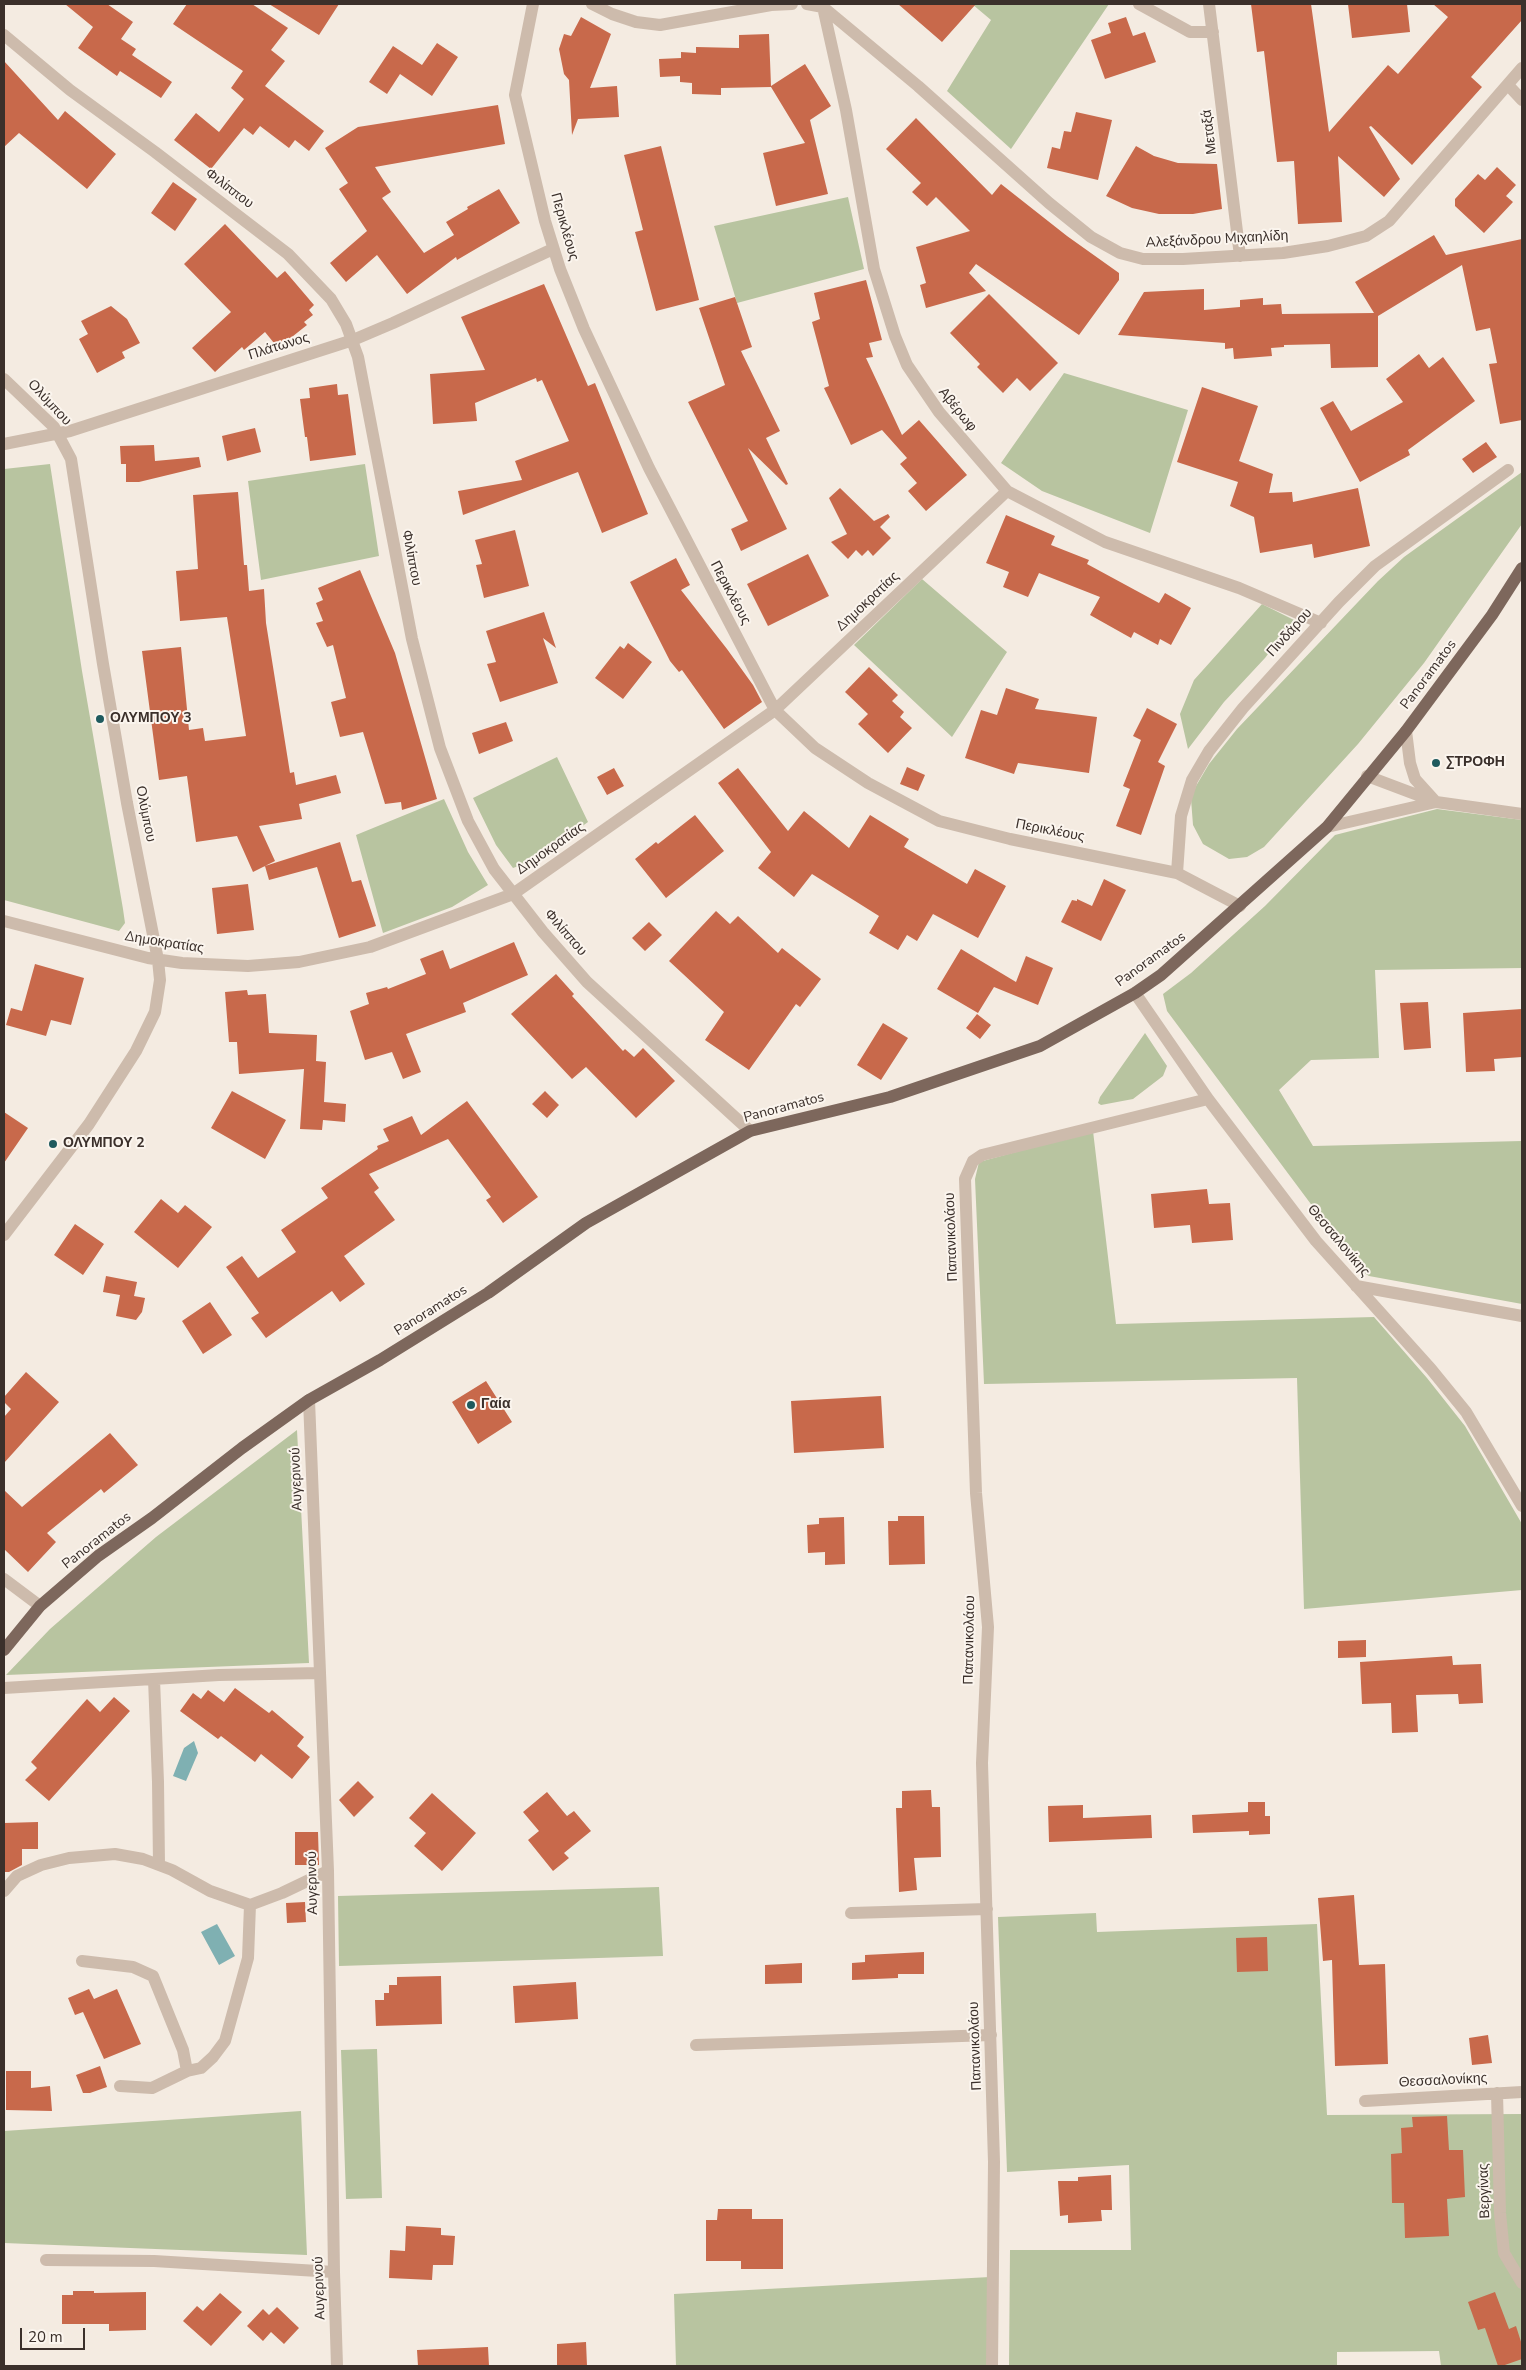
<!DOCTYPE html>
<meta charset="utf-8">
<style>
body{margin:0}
#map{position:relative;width:1526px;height:2370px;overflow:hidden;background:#f4ebe1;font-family:"Nunito Sans",sans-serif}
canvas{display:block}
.frame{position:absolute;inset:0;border:5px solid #3b302b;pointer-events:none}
.scale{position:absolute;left:20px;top:2328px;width:65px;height:22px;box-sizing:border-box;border:2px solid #3b302b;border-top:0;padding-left:6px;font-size:15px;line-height:18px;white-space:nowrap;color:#3b302b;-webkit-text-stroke:4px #fbf5ee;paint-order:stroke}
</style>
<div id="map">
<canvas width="1526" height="2370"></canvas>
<div class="frame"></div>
<div class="scale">20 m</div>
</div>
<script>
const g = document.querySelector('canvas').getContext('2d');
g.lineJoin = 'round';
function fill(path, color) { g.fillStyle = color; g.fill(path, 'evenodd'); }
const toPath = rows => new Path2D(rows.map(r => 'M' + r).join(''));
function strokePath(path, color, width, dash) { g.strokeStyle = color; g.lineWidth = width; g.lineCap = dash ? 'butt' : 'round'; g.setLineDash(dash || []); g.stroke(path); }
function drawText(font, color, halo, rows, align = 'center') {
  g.font = font + ' "Nunito Sans",sans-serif'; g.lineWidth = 4; g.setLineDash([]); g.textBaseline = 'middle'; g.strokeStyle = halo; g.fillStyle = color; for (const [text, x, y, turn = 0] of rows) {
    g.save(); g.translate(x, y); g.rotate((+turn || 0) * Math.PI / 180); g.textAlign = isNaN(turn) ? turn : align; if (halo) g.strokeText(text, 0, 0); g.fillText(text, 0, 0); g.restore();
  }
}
fill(toPath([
 [972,4,1109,4,1011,149,947,91,991,20],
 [848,197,864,269,737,303,714,226],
 [1064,373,1188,410,1150,533,1042,491,1001,463],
 [50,464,82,671,123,909,125,923,119,931,4,900,4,469],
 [365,464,379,556,261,580,248,481],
 [1522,472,1522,524,1424,663,1358,744,1264,847,1247,857,1229,859,1203,844,1193,825,1191,799,1196,786,1209,764,1237,729,1378,581,1404,557],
 [922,579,1007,652,952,737,854,645],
 [1262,604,1294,620,1265,658,1224,702,1188,749,1180,714,1194,680],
 [557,757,588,822,535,860,513,868,496,845,473,798],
 [444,799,468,852,488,885,452,907,383,933,356,835],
 [1437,809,1522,820,1522,968,1375,970,1379,1058,1311,1060,1279,1090,1313,1146,1522,1141,1522,1304,1369,1276,1360,1270,1167,1011,1163,994,1191,973,1265,906,1335,835],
 [1145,1033,1167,1066,1163,1076,1133,1099,1101,1105,1098,1103,1100,1097],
 [1093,1131,1116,1324,1374,1317,1427,1378,1465,1426,1522,1524,1522,1590,1304,1609,1297,1378,984,1384,975,1179,979,1162],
 [297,1430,309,1663,6,1675,50,1629,156,1537],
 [659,1887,663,1956,339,1966,338,1896],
 [1096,1913,1097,1932,1317,1924,1327,2115,1522,2114,1522,2366,1441,2366,1439,2351,1337,2352,1337,2366,1009,2366,1010,2250,1131,2250,1129,2165,1007,2172,998,1917],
 [377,2049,382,2198,346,2199,341,2050],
 [301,2111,307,2255,4,2243,4,2131],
 [990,2277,988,2366,676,2366,674,2294]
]), '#b8c4a0');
fill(toPath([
 [194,1741,198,1753,186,1781,173,1776,184,1748],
 [217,1924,235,1956,219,1965,201,1932]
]), '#7fb0b2');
fill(toPath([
 [65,4,107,4,133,22,121,39,136,49,132,55,172,82,161,98,120,71,117,76,78,48,93,27],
 [187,4,252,4,288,28,271,50,285,61,265,86,324,131,309,151,295,140,289,148,260,126,253,135,244,128,211,169,174,140,196,113,219,132,244,99,231,88,243,71,173,24],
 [269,4,339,4,319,35],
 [898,4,976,4,942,42],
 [1251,4,1311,4,1329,132,1388,65,1398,74,1448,17,1433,4,1522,4,1522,20,1471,77,1482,87,1412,165,1371,126,1369,127,1400,179,1384,197,1338,156,1342,222,1298,224,1294,161,1277,162,1264,51,1257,52],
 [1348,4,1407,4,1410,32,1352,38],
 [581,17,611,34,590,88,617,86,619,117,578,119,572,135,569,80,564,74,559,49,564,34,571,36],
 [1126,17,1133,36,1145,32,1156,62,1105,79,1091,40,1111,33,1108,23],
 [769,34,771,86,805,64,831,106,810,120,828,194,776,206,763,153,805,143,771,87,721,88,721,95,692,94,692,83,680,82,680,76,660,77,659,59,681,58,681,52,696,53,696,47,739,48,739,35],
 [437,43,458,57,432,96,400,74,387,94,369,82,393,46,422,65],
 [4,61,58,120,65,111,116,154,87,189,19,133,4,147],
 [498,105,505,144,375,167,391,192,382,198,424,253,454,235,446,222,468,209,467,207,499,189,520,223,457,260,456,257,407,294,377,255,346,282,330,263,367,231,339,189,348,183,325,148,358,127],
 [1076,112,1112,120,1098,180,1047,168,1052,147,1060,149,1064,131,1071,132],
 [916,118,992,195,1001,184,1067,236,1119,273,1119,280,1079,335,976,264,969,273,986,291,926,308,920,285,926,283,916,247,970,231,936,197,927,206,912,192,921,183,886,149],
 [661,146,699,300,656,311,635,232,643,230,624,155],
 [1136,146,1154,156,1178,163,1217,164,1222,209,1193,214,1159,214,1132,208,1106,196],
 [1497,167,1516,185,1506,196,1513,202,1484,233,1455,206,1455,199,1478,174,1485,180],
 [173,182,197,199,175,231,151,213],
 [225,224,277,278,285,271,314,305,309,310,313,315,304,322,307,325,278,348,265,332,244,350,242,347,215,372,192,348,231,312,184,264],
 [1434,235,1446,255,1522,239,1522,420,1500,424,1489,364,1497,363,1490,328,1476,331,1462,265,1378,316,1378,367,1331,368,1330,344,1284,345,1284,347,1271,348,1272,356,1234,359,1233,348,1225,349,1225,343,1118,335,1144,292,1204,289,1204,310,1240,307,1240,300,1263,298,1263,305,1281,304,1282,314,1374,313,1355,282],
 [866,280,882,340,869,343,873,357,866,358,902,435,919,420,967,475,926,511,908,491,917,483,900,464,907,458,882,430,851,445,824,388,829,386,812,322,820,319,814,293],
 [544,284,588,386,595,383,648,514,602,533,578,472,463,515,458,491,522,480,515,461,569,441,542,380,537,382,536,378,475,403,477,421,433,424,430,374,485,370,461,317],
 [989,294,1058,363,1030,391,1017,378,1003,393,977,367,980,364,950,333],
 [735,297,752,347,741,351,780,431,766,438,788,484,786,485,748,448,787,529,741,551,731,529,748,521,688,402,725,385,699,308],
 [111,306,127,319,140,343,122,352,125,358,97,373,79,339,88,334,81,321],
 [1419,354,1429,368,1443,357,1475,401,1408,450,1410,455,1360,482,1320,408,1333,401,1351,431,1403,402,1386,379],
 [337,384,338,395,348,394,356,455,310,461,307,437,305,437,300,399,310,398,309,388],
 [1202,387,1258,406,1239,461,1273,474,1269,493,1292,492,1293,502,1358,488,1370,546,1314,558,1312,544,1260,553,1254,517,1230,506,1238,482,1177,462],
 [255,428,261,452,227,461,222,436],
 [1486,442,1497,457,1473,473,1462,459],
 [154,445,155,461,199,457,201,467,139,482,126,482,126,464,121,464,120,446],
 [840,488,874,521,888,514,890,517,880,527,891,538,873,556,868,550,862,556,856,550,848,559,831,542,847,534,829,498],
 [238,492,244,565,247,565,249,591,264,589,266,623,290,773,294,772,296,785,336,775,341,793,299,804,302,819,259,826,275,861,253,872,237,836,196,842,187,776,159,780,142,651,181,647,189,730,203,728,205,741,246,736,227,617,180,621,176,571,198,569,193,495],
 [1006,515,1055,536,1051,545,1089,560,1087,564,1159,603,1165,593,1191,608,1171,645,1160,639,1158,645,1134,632,1131,638,1090,615,1100,597,1039,573,1028,597,1003,587,1009,572,986,563],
 [515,530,529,586,484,598,476,565,482,564,475,540],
 [808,554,829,596,768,626,747,584],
 [676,558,690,585,681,590,727,649,753,685,762,702,724,729,682,670,679,672,670,661,630,582],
 [360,570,395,653,437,799,402,810,401,802,385,804,363,732,340,737,331,702,346,698,333,645,327,647,316,623,323,621,316,603,323,600,318,588],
 [544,612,556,648,543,638,558,683,500,702,487,664,496,662,486,631],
 [628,643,652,662,623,699,595,678,620,646,624,649],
 [869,667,898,695,892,701,904,712,900,717,912,728,888,753,858,724,868,714,845,692],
 [1006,688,1039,699,1035,709,1097,717,1089,773,1018,763,1014,774,965,758,981,710,997,715],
 [1147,708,1177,724,1158,762,1165,766,1141,835,1116,826,1130,789,1123,786,1141,740,1133,736],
 [506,722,513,741,479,754,472,733],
 [907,767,925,775,918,791,900,784],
 [614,768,624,786,607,795,597,777],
 [738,768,788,831,804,811,849,848,870,815,909,839,904,847,967,884,975,869,1006,886,978,938,933,914,917,941,907,935,898,950,869,933,879,916,812,874,794,897,758,868,771,852,718,783],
 [695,815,724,851,666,898,635,859,656,842,658,844],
 [340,842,352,882,361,880,376,926,339,938,317,867,269,880,265,866],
 [1104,879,1126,890,1101,941,1061,922,1072,900,1077,901,1077,899,1092,906],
 [248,884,254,930,217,934,212,888],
 [716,911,730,924,738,916,778,953,782,948,821,979,800,1007,796,1004,749,1070,705,1040,724,1012,669,961],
 [649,922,662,935,645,951,632,938],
 [514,942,528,975,463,1003,466,1012,406,1034,421,1072,403,1079,392,1052,365,1060,350,1011,369,1004,366,993,387,987,388,989,426,974,420,959,443,950,450,969],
 [961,949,1016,982,1026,956,1053,968,1038,1005,994,987,978,1013,937,989],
 [35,964,84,978,71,1025,51,1020,46,1036,6,1025,11,1008,22,1011],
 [556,974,574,994,572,996,623,1051,625,1049,634,1057,643,1048,675,1081,636,1118,586,1067,572,1079,511,1014],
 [247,990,248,995,266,994,269,1033,317,1035,316,1061,326,1062,324,1102,346,1104,345,1122,323,1120,322,1130,300,1129,304,1069,239,1074,237,1042,229,1042,225,992],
 [1428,1002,1431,1048,1404,1050,1400,1003],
 [1522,1009,1522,1057,1494,1059,1495,1071,1466,1072,1463,1013],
 [977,1014,991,1025,980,1039,966,1028],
 [883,1023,908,1038,881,1080,857,1065],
 [232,1091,286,1120,265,1159,211,1128],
 [545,1091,559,1105,547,1118,532,1104],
 [467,1101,538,1197,503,1223,486,1200,491,1197,448,1139,369,1174,379,1188,374,1192,395,1220,344,1256,365,1284,340,1302,332,1291,266,1338,251,1318,259,1313,226,1267,242,1256,258,1278,296,1252,281,1230,328,1198,321,1188,378,1149,377,1146,389,1141,383,1129,412,1116,421,1135],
 [4,1112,28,1128,4,1163],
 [1207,1189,1209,1204,1230,1203,1233,1240,1192,1243,1190,1225,1154,1228,1151,1194],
 [161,1199,178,1213,185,1205,212,1227,178,1268,134,1232],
 [75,1224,104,1244,83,1275,54,1255],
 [106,1276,137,1282,134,1296,145,1298,142,1312,136,1320,116,1316,120,1295,103,1292],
 [210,1302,232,1335,203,1354,182,1321],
 [26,1372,59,1402,4,1463,4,1417,11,1409,4,1402,4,1397],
 [486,1381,512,1422,478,1444,452,1402],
 [881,1396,884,1448,794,1453,791,1401],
 [110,1433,138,1465,104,1493,101,1489,47,1533,56,1542,28,1572,4,1549,4,1490,22,1507],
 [898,1516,924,1516,925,1564,889,1565,888,1521,898,1521],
 [844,1517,845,1564,825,1565,825,1552,808,1553,807,1525,819,1524,819,1518],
 [1366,1640,1366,1657,1338,1658,1338,1641],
 [1452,1656,1453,1665,1481,1664,1483,1703,1459,1704,1458,1694,1416,1695,1418,1732,1392,1733,1391,1703,1362,1704,1360,1662],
 [235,1688,269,1713,272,1710,304,1737,297,1746,310,1757,292,1779,261,1754,255,1762,221,1736,218,1739,180,1711,193,1693,201,1699,208,1690,224,1702],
 [114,1697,130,1711,49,1801,25,1780,37,1768,31,1762,87,1699,100,1712],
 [358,1781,374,1797,354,1817,339,1800],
 [931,1790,932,1807,940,1807,941,1857,914,1858,917,1890,899,1892,896,1808,902,1808,902,1791],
 [547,1792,567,1816,574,1811,591,1831,564,1853,569,1858,553,1871,528,1840,539,1831,523,1812],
 [432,1793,476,1833,442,1871,414,1846,426,1833,409,1818],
 [1248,1802,1265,1802,1265,1816,1270,1816,1270,1834,1249,1835,1249,1831,1193,1833,1192,1815,1248,1812],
 [1083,1805,1083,1818,1151,1815,1152,1838,1049,1842,1048,1806],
 [38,1822,38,1849,22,1849,22,1865,9,1872,4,1872,4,1823],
 [295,1832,318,1832,319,1865,295,1865],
 [1354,1895,1359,1965,1385,1964,1388,2064,1335,2066,1332,1960,1323,1961,1318,1898],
 [305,1902,306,1922,287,1923,286,1903],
 [1267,1937,1268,1971,1237,1972,1236,1938],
 [924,1952,924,1974,898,1974,898,1978,852,1980,852,1963,865,1962,865,1955],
 [802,1963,802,1983,765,1984,765,1965],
 [441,1976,442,2024,376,2026,375,2000,384,2000,384,1993,389,1993,389,1985,397,1985,397,1977],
 [576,1982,578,2019,515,2023,513,1986],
 [89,1989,94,1999,117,1989,141,2044,104,2059,83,2012,75,2015,68,1998],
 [1488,2035,1492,2063,1472,2065,1469,2038],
 [100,2066,107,2087,90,2093,83,2093,76,2075],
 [6,2071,31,2071,31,2088,50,2086,52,2111,6,2110],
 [1447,2116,1449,2150,1463,2150,1465,2197,1447,2199,1449,2236,1405,2238,1404,2203,1392,2203,1391,2154,1402,2153,1401,2128,1413,2127,1412,2117],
 [1111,2175,1112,2210,1101,2210,1102,2221,1068,2223,1068,2215,1060,2216,1058,2181,1078,2181,1078,2177],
 [718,2209,752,2209,752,2219,783,2219,783,2269,741,2269,741,2261,706,2261,706,2220,717,2220],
 [406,2226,441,2228,441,2235,455,2236,453,2265,433,2265,432,2280,389,2278,390,2250,405,2251],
 [73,2291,94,2291,94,2293,146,2292,146,2330,109,2331,109,2324,62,2324,62,2295,73,2295],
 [1495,2292,1509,2329,1516,2326,1522,2345,1522,2359,1502,2366,1498,2366,1485,2328,1478,2330,1468,2302],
 [220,2293,242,2312,211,2346,183,2321,197,2306,203,2311],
 [277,2307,299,2328,284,2344,271,2332,263,2341,247,2326,263,2309,269,2315],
 [586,2342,587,2366,557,2366,557,2344],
 [488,2347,489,2366,418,2366,417,2350]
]), '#c8694b');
strokePath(toPath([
 [533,4,515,95,545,221,560,269,584,329,649,468,775,710,815,748,868,783,939,821,1010,839,1177,873,1240,906],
 [592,4,612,14,636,22,660,25,771,5,792,4],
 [807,4,823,7,918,86,1049,203,1091,237,1120,253,1143,259,1183,259,1283,253,1328,246,1366,236,1389,221,1522,68],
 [1139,4,1190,32,1213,32],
 [1209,4,1240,256],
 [823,7,846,110,874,269,895,336,907,365,939,412,1007,491,1105,542,1239,588,1321,623],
 [4,35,70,90,155,152,288,254,331,299,346,324,358,357,412,639,440,748,468,821,494,869,543,932,587,982,750,1131],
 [1508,85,1522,100],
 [4,379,54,427,71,459,103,664,127,803,158,960,160,980,155,1012,136,1051,89,1124,4,1235],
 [4,444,70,431,353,340,393,323,553,249],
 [1406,731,1410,763,1415,779,1434,800],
 [1367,776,1436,802,1522,814],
 [1327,827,1436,802],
 [1177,873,1181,816,1192,780,1209,751,1243,708,1339,602,1375,566,1508,470],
 [4,921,148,958,182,963,248,966,299,962,370,947,513,894,775,710,1007,491],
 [1135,993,1208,1099,1316,1241,1431,1369,1466,1412,1522,1506],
 [1356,1286,1522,1316],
 [309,1400,328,1871,334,2272,337,2366],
 [4,1579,40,1606],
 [154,1679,158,1782,159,1865],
 [4,1688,219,1675,320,1673],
 [4,1891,17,1876,41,1865,69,1858,115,1854,143,1859,172,1870,210,1891,250,1905],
 [851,1913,987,1909],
 [82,1961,133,1967,153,1976,183,2050,187,2071],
 [696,2045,991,2035],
 [120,2086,152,2088,187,2071,201,2068,213,2057,225,2041,248,1958,250,1905,282,1893,328,1871],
 [1497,2093,1500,2213,1504,2253,1522,2283],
 [1365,2101,1522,2092],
 [46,2260,154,2261,334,2272],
 [992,2366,994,2162,982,1763,988,1627,976,1493,965,1179,973,1161,982,1155,1208,1099]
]), '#cdbbac', 12);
strokePath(toPath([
 [4,1650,40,1606,98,1556,152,1518,242,1448,309,1400,380,1360,488,1293,586,1223,750,1131,890,1097,1040,1046,1135,993,1161,975,1327,827,1406,731,1492,615,1522,568]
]), '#7d675c', 12);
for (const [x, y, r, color] of [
 [100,719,5,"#1f5a5e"],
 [1436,763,5,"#1f5a5e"],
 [53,1144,5,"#1f5a5e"],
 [471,1405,5,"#1f5a5e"]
]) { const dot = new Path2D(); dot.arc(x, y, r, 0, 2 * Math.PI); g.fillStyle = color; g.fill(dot); strokePath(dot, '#fbf5ee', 2); }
drawText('14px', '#3b302b', '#fbf5ee', [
 ["Μεταξά",1210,132,-97],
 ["Φιλίππου",229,189,37],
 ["Περικλέους",564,227,74],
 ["Aλεξάνδρου Mιχαηλίδη",1217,240,-3],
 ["Πλάτωνος",279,347,-17],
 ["Ολύμπου",49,403,47],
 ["Αβέρωφ",957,410,51],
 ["Φιλίππου",411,558,79],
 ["Περικλέους",730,593,62],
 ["Δημοκρατίας",868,602,-43],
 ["Πινδάρου",1290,633,-48],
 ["Panoramatos",1429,675,-53],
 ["Ολύμπου",145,814,79],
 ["Περικλέους",1050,831,11],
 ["Δημοκρατίας",551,849,-35],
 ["Φιλίππου",565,933,49],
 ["Δημοκρατίας",164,943,9],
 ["Panoramatos",1151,960,-36],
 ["Panoramatos",784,1108,-15],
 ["Παπανικολάου",952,1237,-92],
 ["Θεσσαλονίκης",1338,1241,50],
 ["Panoramatos",431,1311,-32],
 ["Αυγερινού",297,1479,-92],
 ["Panoramatos",97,1541,-38],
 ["Παπανικολάου",970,1640,-89],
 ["Αυγερινού",313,1883,-91],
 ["Παπανικολάου",976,2046,-92],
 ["Θεσσαλονίκης",1443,2081,-3],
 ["Βεργίνας",1485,2191,-92],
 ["Αυγερινού",320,2288,-92]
]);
drawText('bold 14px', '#3b302b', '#fbf5ee', [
 ["ΟΛΥΜΠΟΥ 3",110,719],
 ["ΣΤΡΟΦΗ",1446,763],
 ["ΟΛΥΜΠΟΥ 2",63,1144],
 ["Γαία",481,1405]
], 'left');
</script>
